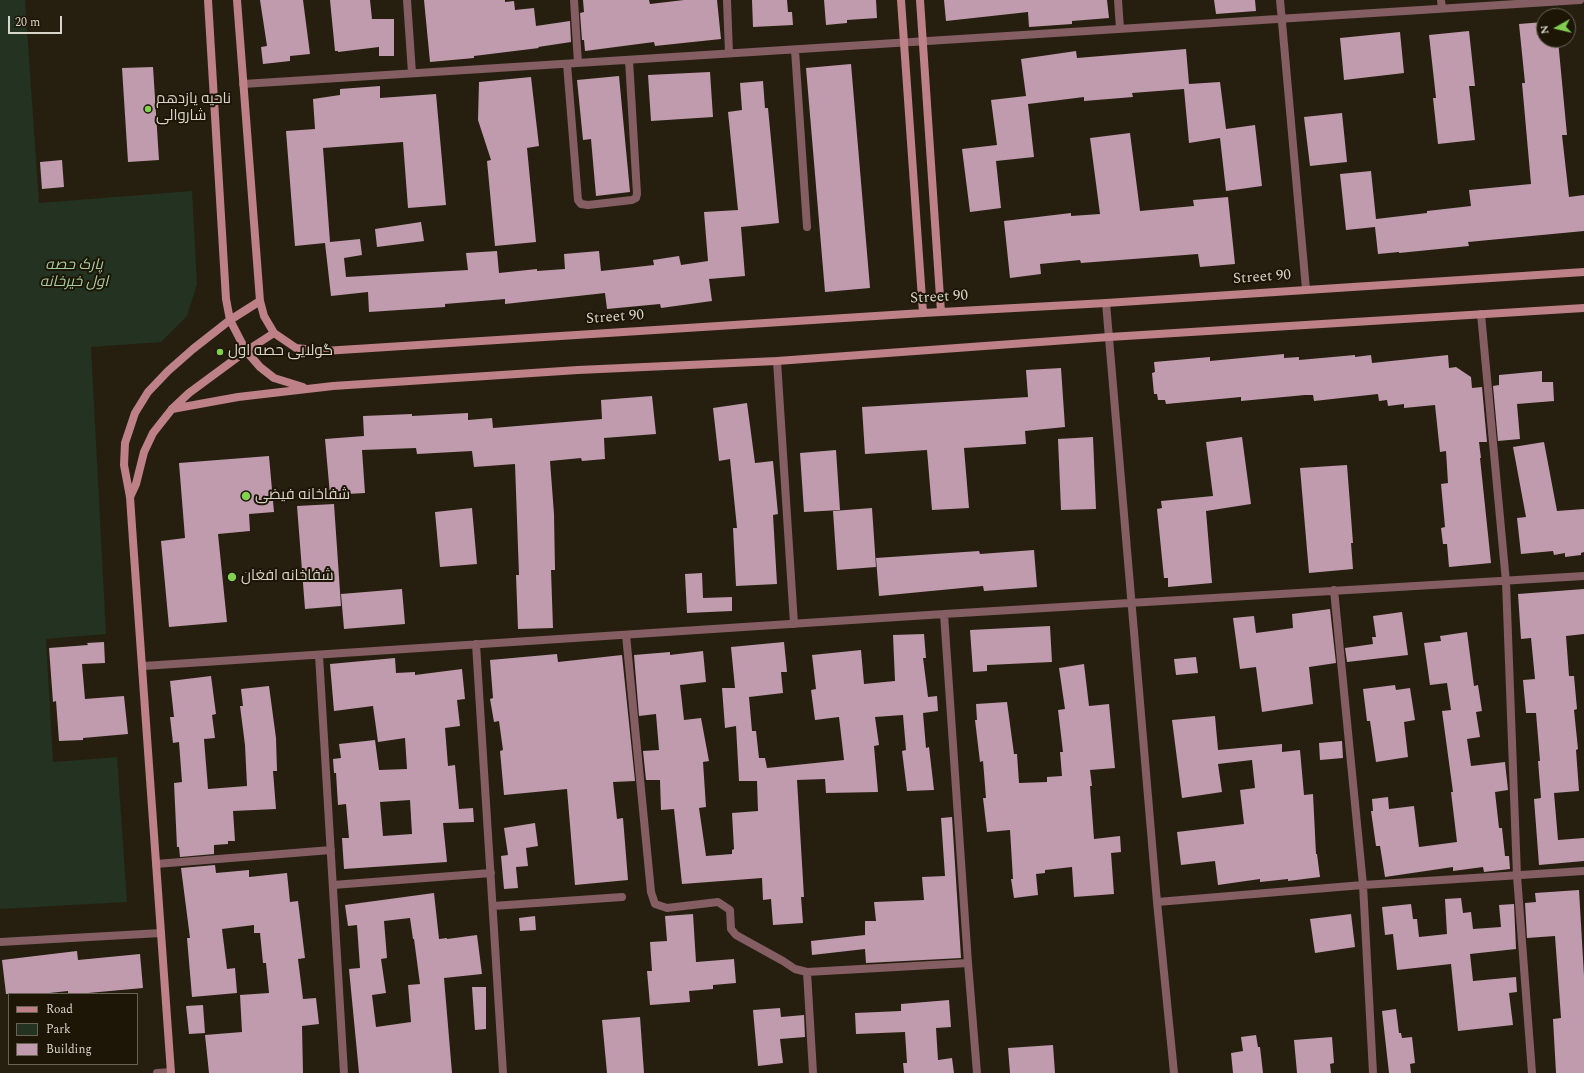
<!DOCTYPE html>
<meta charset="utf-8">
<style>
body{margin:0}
#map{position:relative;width:1584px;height:1073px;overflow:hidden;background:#261f10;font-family:Spectral,serif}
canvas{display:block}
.legend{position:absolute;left:8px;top:993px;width:130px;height:72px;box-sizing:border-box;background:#1d1607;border:1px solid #686255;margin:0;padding:5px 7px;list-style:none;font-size:12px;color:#d9d5cb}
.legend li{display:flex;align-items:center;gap:8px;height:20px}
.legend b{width:20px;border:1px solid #686255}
.north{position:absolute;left:1536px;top:8px;width:40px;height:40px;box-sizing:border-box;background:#1d1607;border:1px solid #686255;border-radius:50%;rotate:262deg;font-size:11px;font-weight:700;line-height:16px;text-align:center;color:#d9d5cb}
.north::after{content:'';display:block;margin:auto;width:14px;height:18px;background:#82d04f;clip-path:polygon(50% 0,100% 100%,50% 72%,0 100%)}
.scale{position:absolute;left:8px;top:16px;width:54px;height:18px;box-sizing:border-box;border:2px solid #d9d5cb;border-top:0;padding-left:5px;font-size:12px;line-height:14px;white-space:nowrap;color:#d9d5cb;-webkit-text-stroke:3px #1d1607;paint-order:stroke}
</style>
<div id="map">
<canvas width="1584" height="1073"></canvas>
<ul class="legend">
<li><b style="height:5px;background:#bd8187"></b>Road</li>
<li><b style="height:11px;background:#233221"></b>Park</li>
<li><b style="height:11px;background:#bf9bad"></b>Building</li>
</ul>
<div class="north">N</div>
<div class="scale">20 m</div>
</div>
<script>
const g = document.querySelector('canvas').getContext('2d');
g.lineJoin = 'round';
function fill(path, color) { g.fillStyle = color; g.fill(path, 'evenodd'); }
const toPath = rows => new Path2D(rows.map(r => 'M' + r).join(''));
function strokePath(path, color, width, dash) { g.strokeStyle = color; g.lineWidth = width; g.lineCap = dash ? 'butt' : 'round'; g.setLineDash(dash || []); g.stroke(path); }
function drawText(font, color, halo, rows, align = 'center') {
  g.font = font + ' Spectral,Cairo,serif'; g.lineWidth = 4; g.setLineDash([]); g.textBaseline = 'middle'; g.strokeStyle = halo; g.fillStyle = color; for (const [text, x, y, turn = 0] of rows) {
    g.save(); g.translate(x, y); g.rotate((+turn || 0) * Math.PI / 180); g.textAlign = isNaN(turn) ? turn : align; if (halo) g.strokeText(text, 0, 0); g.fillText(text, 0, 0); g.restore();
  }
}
fill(toPath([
 [0,0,25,0,39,203,192,191,197,284,187,316,161,342,91,347,106,634,46,639,53,762,117,757,127,902,0,909]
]), '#233221');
fill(toPath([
 [260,0,303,0,310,54,290,56,290,61,263,64,261,47,267,46],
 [330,0,370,0,372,19,394,19,394,56,379,56,379,47,338,52,338,51,335,51],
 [424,0,505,0,505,2,514,1,515,10,534,8,536,26,570,21,571,42,538,47,539,48,474,56,474,58,430,62],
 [583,0,649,0,650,4,684,0,717,0,721,39,655,46,654,42,585,51,584,40,582,40,580,13,584,12],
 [752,0,787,0,788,12,792,12,793,25,753,27],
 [824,0,876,0,877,18,847,20,847,23,826,25],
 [944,0,1107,0,1109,18,1072,21,1072,24,1029,27,1028,12,946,21],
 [1214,0,1255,0,1256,11,1216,14],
 [1544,22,1544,40,1558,40,1567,135,1562,135,1569,197,1584,195,1584,231,1468,242,1469,246,1399,253,1399,252,1378,254,1375,227,1346,230,1340,174,1371,171,1376,219,1427,213,1427,211,1471,206,1469,190,1531,184,1522,83,1525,83,1519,24],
 [1469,31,1475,86,1469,86,1475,140,1438,144,1433,98,1436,98,1429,35],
 [1400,32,1404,73,1344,80,1340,38],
 [1186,49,1189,84,1220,82,1226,129,1255,125,1262,186,1226,191,1220,138,1189,143,1184,89,1132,93,1133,97,1084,101,1084,97,1028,104,1034,157,996,161,1001,208,970,212,962,149,997,145,991,100,1026,96,1021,59,1076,51,1077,58],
 [851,64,870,288,825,292,806,68],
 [153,67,159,160,128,162,122,68],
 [710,72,713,117,651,121,648,75],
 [619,76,630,192,596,196,591,139,583,140,577,80],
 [531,77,539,146,527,148,536,242,495,246,487,161,491,160,478,120,479,82],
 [763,81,765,108,768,108,779,223,741,227,745,276,709,279,712,301,661,308,660,304,607,309,605,293,505,304,505,299,445,304,445,307,369,312,368,292,331,296,325,243,295,246,286,131,315,129,313,99,340,95,340,89,380,86,380,98,436,94,446,205,408,208,403,142,323,148,330,242,360,239,362,255,344,258,346,277,468,270,466,253,497,251,499,273,537,269,537,271,565,269,564,254,599,251,601,271,654,265,653,260,679,256,681,265,708,261,704,212,738,210,728,112,742,110,740,83],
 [1342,113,1347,162,1310,166,1304,117],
 [1130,133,1140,211,1194,206,1193,200,1228,197,1235,264,1200,267,1198,254,1081,263,1080,260,1040,264,1041,274,1010,278,1004,221,1071,213,1071,216,1100,214,1090,138],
 [62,160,64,187,42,189,40,162],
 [421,222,424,241,377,247,375,229],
 [1284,354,1284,358,1299,357,1299,360,1355,355,1355,357,1371,355,1372,363,1448,355,1449,368,1456,367,1471,377,1472,388,1482,387,1487,442,1479,442,1481,458,1480,458,1491,563,1449,567,1447,544,1443,544,1441,528,1445,527,1441,484,1448,483,1446,451,1440,452,1435,405,1404,408,1404,404,1388,406,1387,400,1379,401,1378,394,1314,401,1313,395,1305,395,1241,401,1241,397,1166,404,1165,400,1158,400,1157,394,1154,394,1152,373,1155,372,1154,362,1210,357,1210,361],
 [1061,368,1065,427,1025,431,1026,444,964,448,969,508,932,510,927,450,865,454,862,407,1028,397,1026,370],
 [1542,371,1542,382,1553,382,1554,401,1517,404,1520,439,1498,441,1493,386,1499,385,1499,375],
 [652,396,656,434,604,438,605,459,582,461,581,458,550,461,554,514,555,570,551,570,553,628,518,629,516,575,519,575,515,464,474,467,472,451,417,454,416,448,362,450,365,493,330,495,325,439,364,436,363,416,412,414,412,416,468,413,468,420,492,418,493,428,602,419,601,400],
 [747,403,755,463,773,461,778,514,773,515,777,584,736,586,733,528,737,528,730,459,719,461,713,408],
 [1093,437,1096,509,1061,510,1058,439],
 [1242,437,1251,504,1206,511,1212,583,1168,587,1168,578,1164,578,1157,509,1162,508,1161,501,1213,496,1206,442],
 [1544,442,1557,511,1584,509,1584,552,1581,553,1581,555,1565,557,1565,553,1554,555,1553,551,1521,554,1517,518,1526,517,1513,447],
 [836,450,840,510,804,512,800,453],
 [269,456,274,512,249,514,250,531,218,534,227,622,169,627,161,541,185,538,179,463],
 [1347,465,1353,543,1351,543,1353,569,1309,573,1300,468],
 [334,504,341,606,305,609,297,506],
 [472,508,477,564,440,567,435,512],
 [872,508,876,567,837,570,833,511],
 [1034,550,1037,587,984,591,983,586,879,596,876,558,979,551,980,554],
 [702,573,703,598,732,597,732,611,687,613,685,574],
 [402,589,405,624,344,629,341,594],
 [1584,589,1584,634,1566,636,1569,676,1574,676,1577,709,1574,710,1578,749,1576,750,1579,791,1554,793,1558,840,1584,838,1584,861,1539,865,1534,799,1541,798,1538,761,1540,761,1536,713,1526,713,1523,680,1535,679,1531,638,1521,639,1518,594],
 [1330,609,1336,663,1309,667,1313,704,1262,712,1256,667,1240,669,1233,618,1254,616,1256,633,1293,628,1292,614],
 [1402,612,1408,655,1347,662,1345,648,1373,644,1372,637,1376,637,1373,616],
 [1050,626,1052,662,987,665,987,671,973,672,970,630],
 [1467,632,1474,686,1478,685,1482,711,1476,712,1480,737,1467,739,1471,766,1505,762,1508,790,1495,792,1499,828,1502,828,1505,856,1509,856,1510,869,1484,872,1483,867,1453,871,1453,867,1385,877,1380,846,1376,846,1371,811,1373,811,1372,799,1388,797,1389,809,1414,806,1419,847,1457,842,1451,792,1453,792,1442,711,1451,710,1447,683,1430,685,1424,643,1441,641,1440,636],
 [924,634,926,658,923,658,928,697,937,696,938,711,923,713,926,748,929,747,934,790,907,791,902,751,906,750,903,715,875,717,879,745,874,746,878,792,826,793,825,779,797,780,804,897,801,897,803,923,773,925,771,899,763,900,762,878,682,884,674,809,661,810,660,780,646,780,643,751,659,750,656,714,639,716,634,655,670,652,670,655,703,651,706,682,680,685,684,720,701,718,709,761,703,762,706,807,699,808,706,856,732,854,732,850,734,849,732,813,758,811,757,781,739,781,736,726,725,728,722,688,735,688,731,647,784,642,787,672,781,672,783,693,749,697,752,731,756,731,759,758,765,758,767,768,844,760,839,717,815,720,811,690,816,689,812,655,861,650,864,684,895,681,893,635],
 [104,642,105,663,82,664,85,699,124,696,128,734,83,738,83,740,59,741,56,701,53,702,49,648,88,645,87,643],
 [557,654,558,662,622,655,635,781,613,782,617,819,623,818,628,880,575,885,567,789,504,795,500,751,503,750,499,721,494,722,490,699,493,698,490,660],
 [1196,657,1198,673,1176,675,1174,659],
 [395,658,396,673,415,672,415,675,462,669,465,699,457,700,460,726,445,728,448,766,455,765,459,809,473,808,474,822,443,823,447,862,344,869,342,838,349,838,346,804,338,805,336,773,334,773,333,759,341,758,339,744,375,740,379,770,407,769,405,738,378,742,373,706,334,711,330,664],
 [410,800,412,834,383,836,380,802],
 [1084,664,1089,706,1109,704,1115,768,1090,770,1092,786,1090,786,1094,839,1120,836,1121,852,1111,853,1114,894,1074,897,1072,867,1045,870,1045,873,1036,874,1038,895,1014,898,1011,879,1013,879,1010,830,987,832,983,798,986,798,983,761,980,762,975,720,977,720,976,704,1007,702,1014,754,1017,754,1019,783,1047,782,1047,777,1062,776,1060,752,1063,752,1058,710,1065,709,1059,668],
 [211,676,216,714,212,715,215,738,204,739,208,789,247,786,245,745,240,706,243,706,241,689,269,686,276,738,277,771,273,771,276,809,233,811,235,841,228,841,228,844,214,845,214,854,180,857,179,847,177,847,174,783,182,782,179,742,173,743,170,717,174,717,170,681],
 [1395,685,1396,690,1410,688,1415,720,1404,722,1408,757,1376,762,1370,721,1367,721,1363,689],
 [1215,716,1218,750,1282,744,1282,752,1300,750,1304,795,1313,794,1316,854,1317,854,1320,877,1288,881,1288,879,1260,882,1260,879,1218,885,1215,861,1181,865,1177,832,1244,824,1240,790,1255,788,1252,760,1218,764,1222,792,1182,798,1172,720],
 [1342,741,1343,758,1320,760,1319,743],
 [952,817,961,958,866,963,865,949,812,955,811,941,865,935,865,921,876,921,874,902,924,900,922,877,945,876,941,818],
 [535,823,538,846,526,848,528,866,516,867,518,888,504,889,501,856,508,855,504,828],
 [215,865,216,873,249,870,249,877,287,873,290,902,298,901,305,958,298,959,303,999,316,998,319,1024,302,1026,303,1073,209,1073,205,1035,242,1032,240,995,269,993,266,963,263,963,260,933,254,933,254,925,222,929,227,969,235,968,237,993,192,997,187,938,190,938,181,868],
 [1579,890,1584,976,1584,1073,1556,1073,1553,1019,1561,1018,1555,936,1527,938,1525,903,1536,902,1535,893],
 [434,893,439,939,447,938,447,939,477,935,482,974,444,978,452,1073,359,1073,349,969,360,968,357,925,348,926,345,905],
 [410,918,413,939,414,939,420,984,408,985,411,1022,376,1027,372,995,386,993,381,959,387,958,384,921],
 [1461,898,1463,913,1471,912,1473,929,1501,927,1499,905,1514,904,1516,949,1470,954,1473,981,1516,977,1517,992,1509,993,1513,1025,1458,1031,1451,964,1397,970,1393,934,1385,935,1382,907,1411,904,1413,919,1417,919,1419,937,1447,934,1445,899],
 [693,914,696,962,734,959,736,983,713,985,713,989,689,991,690,1002,650,1005,647,971,652,971,650,942,667,941,665,916],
 [1351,914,1355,947,1315,953,1310,919],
 [535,916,536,930,520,931,519,918],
 [77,951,78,960,140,954,143,988,77,994,68,994,68,991,40,994,6,994,2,960],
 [472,987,486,987,486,1029,475,1030],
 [949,1000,951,1027,936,1028,938,1060,952,1058,954,1073,904,1073,903,1063,907,1063,905,1032,856,1034,855,1013,901,1011,901,1004],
 [203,1005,205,1033,189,1034,186,1006],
 [780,1008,781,1017,804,1015,805,1037,780,1039,783,1063,758,1066,753,1010],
 [1396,1009,1399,1033,1401,1033,1402,1038,1412,1037,1415,1063,1410,1064,1411,1073,1389,1073,1382,1011],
 [640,1017,644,1073,607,1073,602,1020],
 [1256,1035,1258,1047,1260,1047,1263,1073,1233,1073,1231,1053,1243,1051,1241,1037],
 [1332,1037,1334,1063,1330,1064,1331,1073,1297,1073,1294,1040],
 [1053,1045,1055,1073,1010,1073,1008,1048]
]), '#bf9bad');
strokePath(toPath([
 [407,0,412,73],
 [574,0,578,63],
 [727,0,729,53],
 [1118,0,1120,29],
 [1280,0,1306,289],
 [1441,0,1442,8],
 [795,50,807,227],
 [567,64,578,200,581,204,588,205,632,200,636,198,637,194,629,60],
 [243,84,1580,0],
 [1106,303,1157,902,1174,1073],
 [1481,314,1506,582,1517,876,1532,1073],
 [777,361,794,624],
 [1334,590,1363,885,1373,1073],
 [944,614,968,963,977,1073],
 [626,635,651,892,655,904,667,908,718,902,730,910,731,929,736,935,783,961,795,969,807,972,968,963],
 [476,644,503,1073],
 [319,655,344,1073],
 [143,666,944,614,1584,576],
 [156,864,331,850],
 [333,885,491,873],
 [1157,902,1363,885,1584,871],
 [493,906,622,897],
 [0,942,161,933],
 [807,972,813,1073],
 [157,1073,171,1072]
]), '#845e62', 8);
strokePath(toPath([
 [208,0,226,299,230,320,246,351,260,367,274,378,303,387],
 [237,0,260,301,264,316,274,333,296,348,324,351,923,313,1106,303,1584,272],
 [901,0,923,313],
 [920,0,941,312],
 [172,409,238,397,333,386,578,370,777,361,1109,337,1584,308],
 [130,497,136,484,144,452,153,433,172,409,189,393,246,351,274,333],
 [171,1073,133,541,130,497,124,465,125,443,135,413,148,392,168,371,193,349,230,320,260,301]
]), '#bd8187', 8);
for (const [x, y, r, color] of [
 [148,109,4,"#82d04f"],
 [220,352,4,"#82d04f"],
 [246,496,5,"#82d04f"],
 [232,577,5,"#82d04f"]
]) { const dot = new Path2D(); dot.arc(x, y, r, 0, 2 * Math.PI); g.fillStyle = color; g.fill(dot); strokePath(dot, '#1d1607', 1.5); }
drawText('15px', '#d9d5cb', '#1d1607', [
 ["ناحیه یازدهم",156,100],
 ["شاروالی",156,117],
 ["گولایی حصه اول",228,352],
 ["شفاخانه فیضی",255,496],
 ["شفاخانه افغان",241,577]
], 'left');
drawText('italic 15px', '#a5ce9d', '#1d1607', [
 ["پارک حصه",74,266],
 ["اول خیرخانه",74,283]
]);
drawText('15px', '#d9d5cb', '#1d1607', [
 ["Street 90",1262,278,-4],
 ["Street 90",939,298,-3],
 ["Street 90",615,318,-4]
]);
</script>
